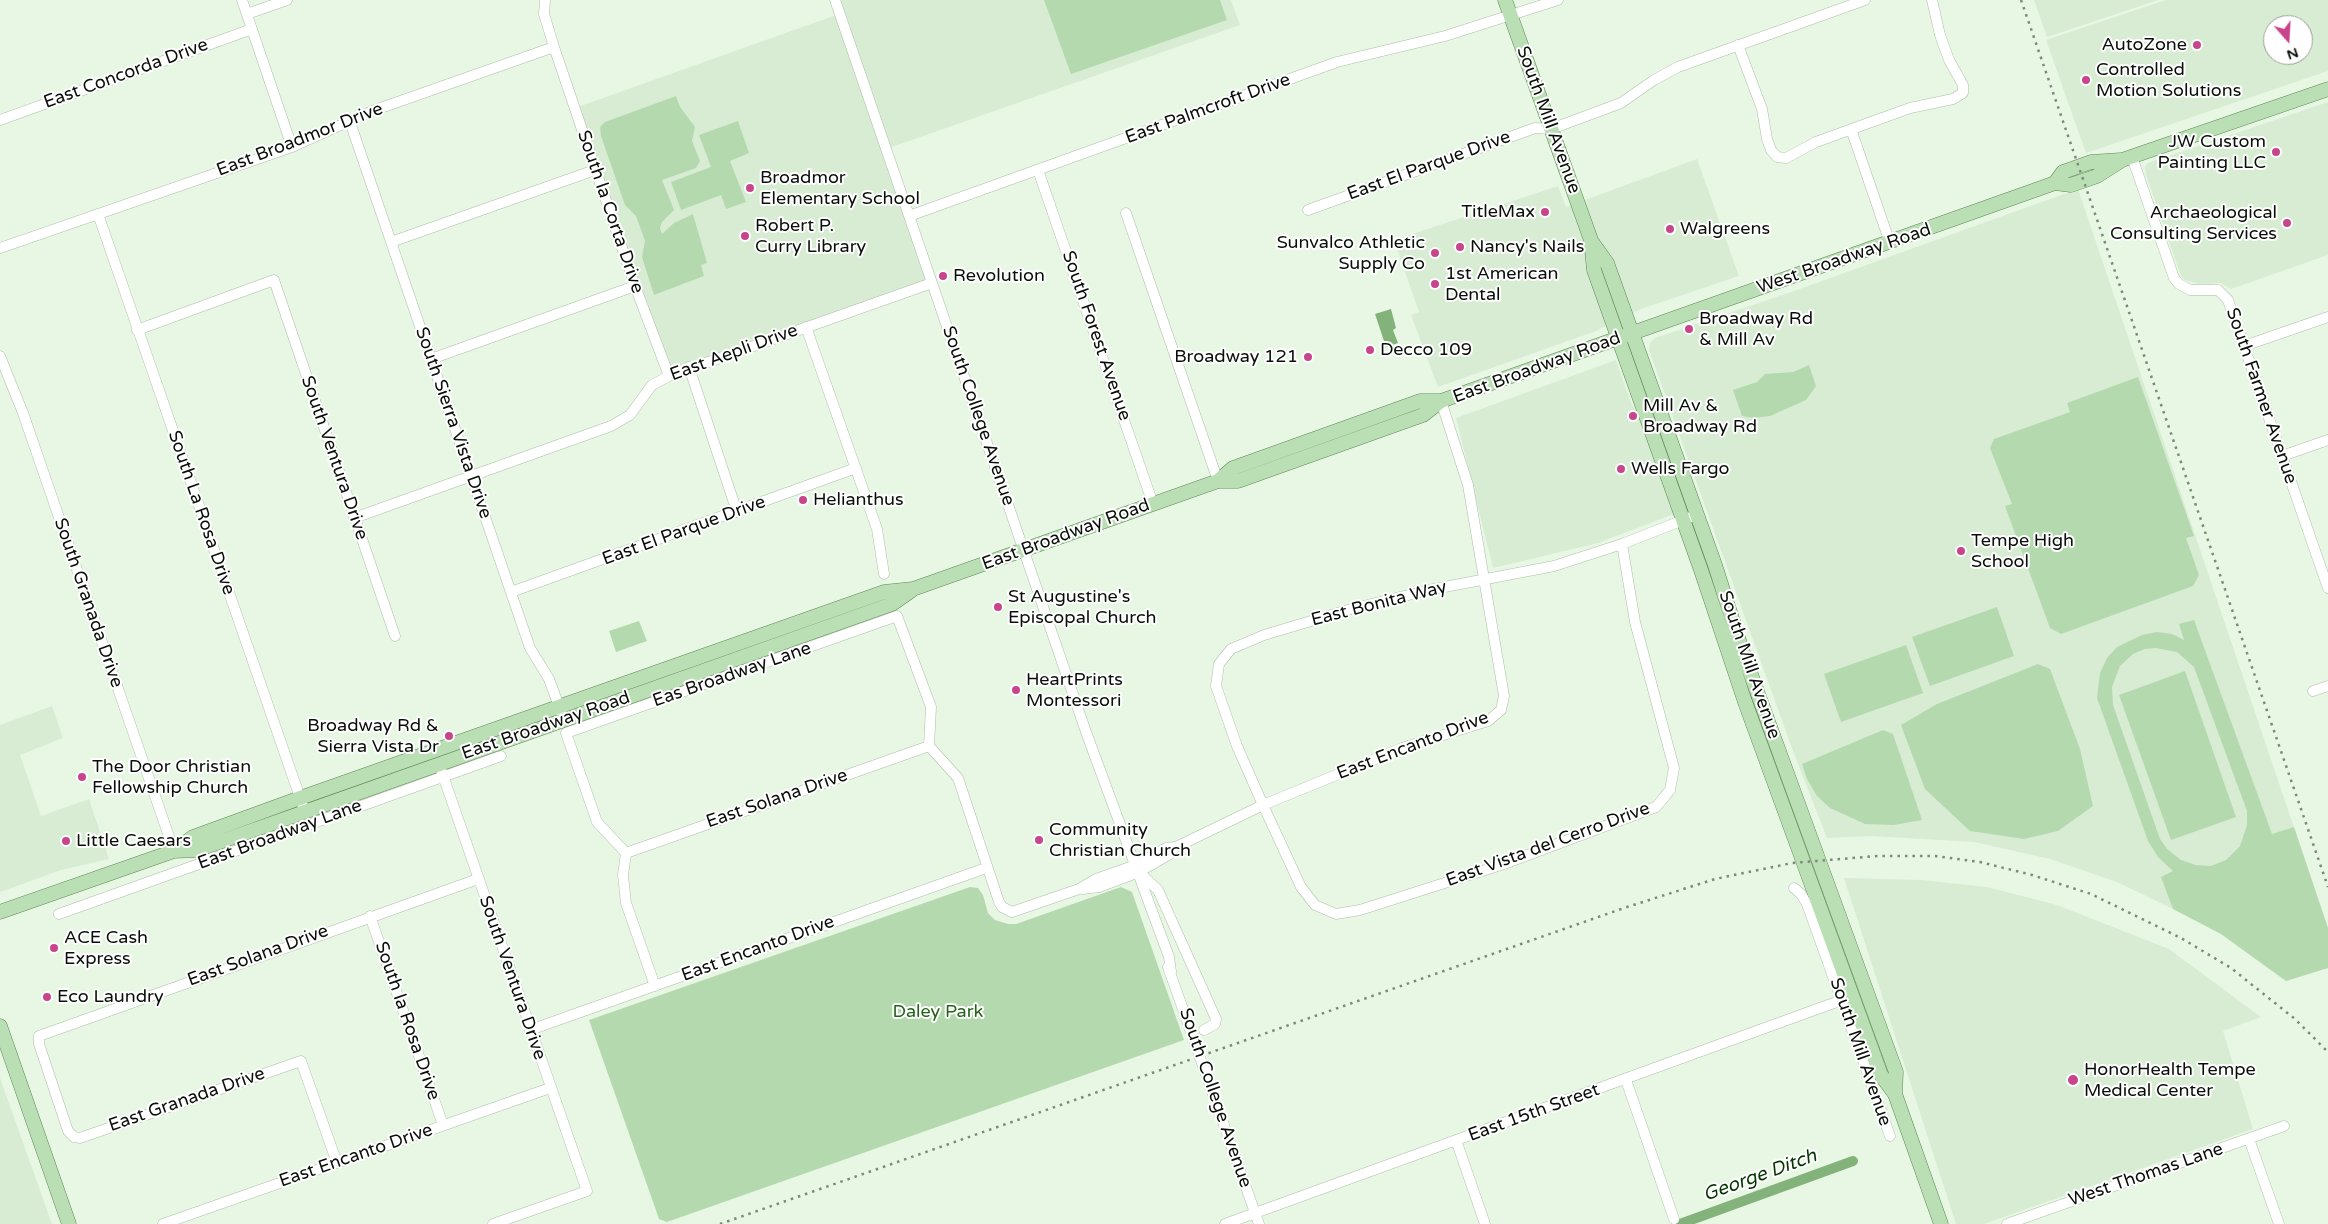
<!DOCTYPE html>
<style>
body{margin:0}
#map{position:relative;width:2328px;height:1224px;overflow:hidden;background:#e7f7e4;font-family:"Varela Round",sans-serif}
canvas{display:block}
.north{position:absolute;left:2263px;top:15px;width:50px;height:50px;box-sizing:border-box;background:#fff;border:1px solid #9d9f9c;border-radius:50%;rotate:161deg;font-size:14px;font-weight:700;line-height:20px;text-align:center;color:#090e08}
.north::after{content:'';display:block;margin:auto;width:18px;height:22px;background:#c8458b;clip-path:polygon(50% 0,100% 100%,50% 72%,0 100%)}
</style>
<div id="map">
<canvas width="2328" height="1224"></canvas>
<div class="north">N</div>
</div>
<script>
const g = document.querySelector('canvas').getContext('2d');
g.lineJoin = 'round';
function fill(path, color) { g.fillStyle = color; g.fill(path, 'evenodd'); }
const toPath = rows => new Path2D(rows.map(r => 'M' + r).join(''));
function strokePath(path, color, width, dash) { g.strokeStyle = color; g.lineWidth = width; g.lineCap = dash ? 'butt' : 'round'; g.setLineDash(dash || []); g.stroke(path); }
function drawText(font, color, halo, rows, align = 'center') {
  g.font = font + ' "Varela Round",sans-serif'; g.lineWidth = 4; g.setLineDash([]); g.textBaseline = 'middle'; g.strokeStyle = halo; g.fillStyle = color; for (const [text, x, y, turn = 0] of rows) {
    g.save(); g.translate(x, y); g.rotate((+turn || 0) * Math.PI / 180); g.textAlign = isNaN(turn) ? turn : align; if (halo) g.strokeText(text, 0, 0); g.fillText(text, 0, 0); g.restore();
  }
}
fill(toPath([
 [835,0,1231,0,1240,25,886,149,932,283,669,376,575,108,839,14],
 [2034,0,2158,0,2047,37],
 [2166,0,2328,0,2328,71,2086,153,2046,40],
 [2273,25,2303,25,2303,55,2273,55],
 [2328,102,2328,255,2231,289,2220,283,2199,284,2185,280,2181,276,2146,175,2145,167,2148,163],
 [1697,159,1739,276,1641,309,1596,331,1438,387,1411,315,1419,312,1394,240,1558,186,1566,207],
 [2078,189,2328,928,2328,968,2286,981,2221,934,2173,909,2117,882,2050,859,1974,842,1871,836,1827,838,1793,751,1649,350,1650,343,1655,338,1794,291],
 [1616,360,1631,403,1641,419,1674,514,1598,543,1493,568,1456,418],
 [52,706,63,738,20,755,41,816,89,799,109,859,61,870,0,892,0,725],
 [1844,878,1921,880,1987,887,2057,905,2169,949,2261,1017,2223,1031,2253,1129,1984,1224,1956,1224],
 [0,1078,52,1224,0,1224]
]), '#d7ecd3');
fill(toPath([
 [1044,0,1220,0,1227,20,1071,74],
 [676,96,680,107,695,127,692,141,700,161,696,168,662,180,674,210,662,222,660,228,662,234,674,223,693,214,707,263,701,265,704,276,654,295,642,257,645,241,636,216,625,205,601,136,600,127,605,122],
 [738,121,749,153,730,161,746,202,726,209,721,195,681,210,671,182,711,167,699,135],
 [1809,365,1816,386,1806,400,1770,416,1754,418,1742,416,1733,390,1757,382,1765,374,1793,372],
 [2138,377,2194,536,2186,538,2199,575,2193,586,2061,634,2050,628,2005,506,2012,504,1990,448,1994,439,2070,412,2067,403],
 [1997,607,2014,656,1930,686,1912,637],
 [2194,620,2272,834,2294,827,2328,928,2328,968,2286,981,2221,934,2173,909,2161,877,2173,871,2158,857,2148,841,2097,698,2100,673,2107,658,2117,647,2142,635,2157,632,2172,634,2184,640,2179,624],
 [2156,648,2177,652,2194,667,2247,811,2247,825,2240,846,2226,860,2211,866,2196,865,2181,860,2167,849,2160,839,2113,705,2112,687,2120,666,2133,654,2145,649],
 [639,621,647,641,616,652,609,631],
 [1906,645,1923,693,1841,722,1824,674],
 [2038,664,2050,669,2080,749,2093,806,2058,831,2024,839,1970,831,1925,789,1901,725,1937,704],
 [2185,671,2236,817,2171,840,2119,695],
 [1883,730,1893,734,1922,820,1894,825,1865,824,1830,808,1817,796,1807,779,1802,764],
 [970,887,978,888,983,895,988,913,995,920,1008,924,1016,924,1121,887,1132,892,1184,1040,667,1222,659,1219,589,1020]
]), '#b5d9af');
fill(toPath([
 [1391,309,1396,328,1393,330,1398,343,1384,348,1385,344,1375,314]
]), '#83b37b');
strokePath(toPath([
 [1680,1224,1853,1161]
]), '#83b37b', 10);
const minor = toPath([
 [242,0,292,147],
 [545,0,544,14,554,47,635,286,669,376],
 [835,0,1086,732,1169,957,1171,972],
 [247,14,287,0],
 [1738,45,1762,109,1767,139,1771,150,1777,157,1786,158,1816,142,1910,108,1953,99,1963,93,1963,85,1949,60,1940,35,1932,0],
 [0,120,252,29],
 [350,122,530,648,549,679,564,720],
 [1851,129,1890,243],
 [2132,157,2174,278,2179,284,2190,290,2218,290,2228,300,2328,588],
 [1038,170,1153,504],
 [1308,210,1535,128,1551,129,1621,103,1654,80,1678,67,1865,0],
 [1126,213,1218,481],
 [98,214,305,812],
 [909,216,1337,62,1445,36,1558,0],
 [391,242,595,170],
 [0,248,292,147,372,111,554,47],
 [806,327,877,529,884,574],
 [137,330,274,280,395,636],
 [2244,346,2328,317],
 [0,356,23,413,174,851],
 [431,359,635,286],
 [689,367,737,512],
 [2282,456,2328,440],
 [354,518,611,426,630,415,652,385,669,376,932,283],
 [1622,544,1635,622,1674,768,1670,790,1656,807,1504,864,1360,910,1336,914,1315,905,1301,887,1263,805,1237,746,1216,686,1219,664,1231,649,1264,635,1351,609,1429,590,1554,566,1622,544,1691,517],
 [511,592,856,468],
 [2313,691,2328,686],
 [439,764,587,1191,493,1224],
 [626,853,929,746],
 [1142,875,1158,890,1216,1019,1215,1024,1204,1030],
 [1794,888,1801,894,1807,904,1890,1136],
 [1083,889,1099,887,1139,872,1170,854,1175,847],
 [59,914,501,756],
 [370,916,443,1125],
 [1168,967,1259,1224],
 [655,986,626,903,623,875,626,853,597,822,566,733,897,616,931,707,929,746,958,778,999,902,1002,907,1012,912,1079,889,1096,879,1136,865,1166,848,1176,847,1263,805,1402,748,1488,721,1501,710,1504,696,1468,485,1441,401],
 [530,1030,986,868],
 [1626,1080,1674,1219],
 [2249,1139,2279,1224],
 [1456,1140,1485,1224],
 [337,1163,301,1061,80,1138,74,1137,68,1131,39,1044,39,1036,478,879],
 [163,1224,550,1088],
 [1225,1224,1842,1000],
 [2007,1224,2284,1126]
]);
const major = toPath([
 [1505,0,1591,240,1594,270,1701,570,1745,702,1881,1075,1895,1094,1941,1224],
 [2055,183,2063,172,2091,162,2121,160],
 [1592,242,1607,263,1715,565,1742,650,1896,1072,1895,1094],
 [1218,481,1233,468,1420,401,1441,401],
 [174,851,193,837,300,798,884,592,913,589,1218,481,1238,481,1423,415,1441,401,2055,183,2071,185,2083,181,2097,176,2122,160,2328,89],
 [0,912,174,851,197,850,892,604,912,590],
 [0,1026,69,1224]
]);
strokePath(minor, '#afbeac', 11);
strokePath(major, '#5f8857', 15);
strokePath(minor, '#fff', 10);
strokePath(major, '#bbdfb4', 14);
strokePath(toPath([
 [2021,0,2328,887],
 [720,1224,1624,908,1715,879,1792,863,1877,856,1935,856,1980,862,2032,875,2091,894,2181,938,2231,968,2295,1019,2328,1052]
]), '#7d887b', 2.5, [2.5, 5]);
for (const [x, y, r, color] of [
 [2197,45,5,"#c8458b"],
 [2086,80,5,"#c8458b"],
 [2276,152,5,"#c8458b"],
 [750,188,5,"#c8458b"],
 [1545,212,5,"#c8458b"],
 [2287,223,5,"#c8458b"],
 [1670,229,5,"#c8458b"],
 [745,236,5,"#c8458b"],
 [1460,247,5,"#c8458b"],
 [1435,253,5,"#c8458b"],
 [943,276,5,"#c8458b"],
 [1435,284,5,"#c8458b"],
 [1689,329,5,"#c8458b"],
 [1370,350,5,"#c8458b"],
 [1308,357,5,"#c8458b"],
 [1633,416,5,"#c8458b"],
 [1621,469,5,"#c8458b"],
 [803,500,5,"#c8458b"],
 [1961,551,5,"#c8458b"],
 [998,607,5,"#c8458b"],
 [1016,690,5,"#c8458b"],
 [449,736,5,"#c8458b"],
 [82,777,5,"#c8458b"],
 [1039,840,5,"#c8458b"],
 [66,841,5,"#c8458b"],
 [54,948,5,"#c8458b"],
 [47,997,5,"#c8458b"],
 [2073,1080,6,"#c8458b"]
]) { const dot = new Path2D(); dot.arc(x, y, r, 0, 2 * Math.PI); g.fillStyle = color; g.fill(dot); strokePath(dot, '#fff', 2); }
drawText('18px', '#090e08', '#fff', [
 ["AutoZone",2187,45,"right"],
 ["Controlled",2096,70],
 ["Motion Solutions",2096,91],
 ["JW Custom",2266,142,"right"],
 ["Painting LLC",2266,163,"right"],
 ["Broadmor",760,178],
 ["Elementary School",760,199],
 ["TitleMax",1535,212,"right"],
 ["Archaeological",2277,213,"right"],
 ["Consulting Services",2277,234,"right"],
 ["Robert P.",755,226],
 ["Curry Library",755,247],
 ["Walgreens",1680,229],
 ["Sunvalco Athletic",1425,243,"right"],
 ["Supply Co",1425,264,"right"],
 ["Nancy's Nails",1470,247],
 ["1st American",1445,274],
 ["Dental",1445,295],
 ["Revolution",953,276],
 ["Broadway Rd",1699,319],
 ["& Mill Av",1699,340],
 ["Decco 109",1380,350],
 ["Broadway 121",1298,357,"right"],
 ["Mill Av &",1643,406],
 ["Broadway Rd",1643,427],
 ["Wells Fargo",1631,469],
 ["Helianthus",813,500],
 ["Tempe High",1971,541],
 ["School",1971,562],
 ["St Augustine's",1008,597],
 ["Episcopal Church",1008,618],
 ["HeartPrints",1026,680],
 ["Montessori",1026,701],
 ["Broadway Rd &",439,726,"right"],
 ["Sierra Vista Dr",439,747,"right"],
 ["The Door Christian",92,767],
 ["Fellowship Church",92,788],
 ["Community",1049,830],
 ["Christian Church",1049,851],
 ["Little Caesars",76,841],
 ["ACE Cash",64,938],
 ["Express",64,959],
 ["Eco Laundry",57,997],
 ["HonorHealth Tempe",2084,1070],
 ["Medical Center",2084,1091]
], 'left');
drawText('18px', '#090e08', '#fff', [
 ["East Concorda Drive",126,74,-20],
 ["East Palmcroft Drive",1208,109,-20],
 ["South Mill Avenue",1548,120,70],
 ["East Broadmor Drive",300,140,-21],
 ["East El Parque Drive",1429,166,-20],
 ["South la Corta Drive",610,212,71],
 ["West Broadway Road",1844,259,-19],
 ["South Forest Avenue",1096,336,71],
 ["East Aepli Drive",734,353,-20],
 ["East Broadway Road",1537,368,-20],
 ["South Farmer Avenue",2261,396,71],
 ["South College Avenue",978,416,71],
 ["South Sierra Vista Drive",453,423,71],
 ["South Ventura Drive",334,458,71],
 ["South La Rosa Drive",201,513,71],
 ["East El Parque Drive",684,531,-20],
 ["East Broadway Road",1066,535,-20],
 ["South Granada Drive",88,603,71],
 ["East Bonita Way",1379,604,-14],
 ["South Mill Avenue",1749,665,71],
 ["Eas Broadway Lane",732,675,-19],
 ["East Broadway Road",546,726,-19],
 ["East Encanto Drive",1413,746,-21],
 ["East Solana Drive",777,799,-19],
 ["East Broadway Lane",280,835,-20],
 ["East Vista del Cerro Drive",1548,845,-20],
 ["East Encanto Drive",758,949,-20],
 ["East Solana Drive",258,956,-20],
 ["South Ventura Drive",512,978,71],
 ["South la Rosa Drive",407,1021,71],
 ["South Mill Avenue",1860,1052,71],
 ["South College Avenue",1215,1098,71],
 ["East Granada Drive",187,1100,-19],
 ["East 15th Street",1534,1113,-20],
 ["East Encanto Drive",356,1156,-19],
 ["West Thomas Lane",2146,1175,-19]
]);
drawText('18px', '#25631a', '#fff', [
 ["Daley Park",938,1012]
]);
drawText('italic 19px', '#043600', '#fff', [
 ["George Ditch",1760,1176,-20]
]);
</script>
